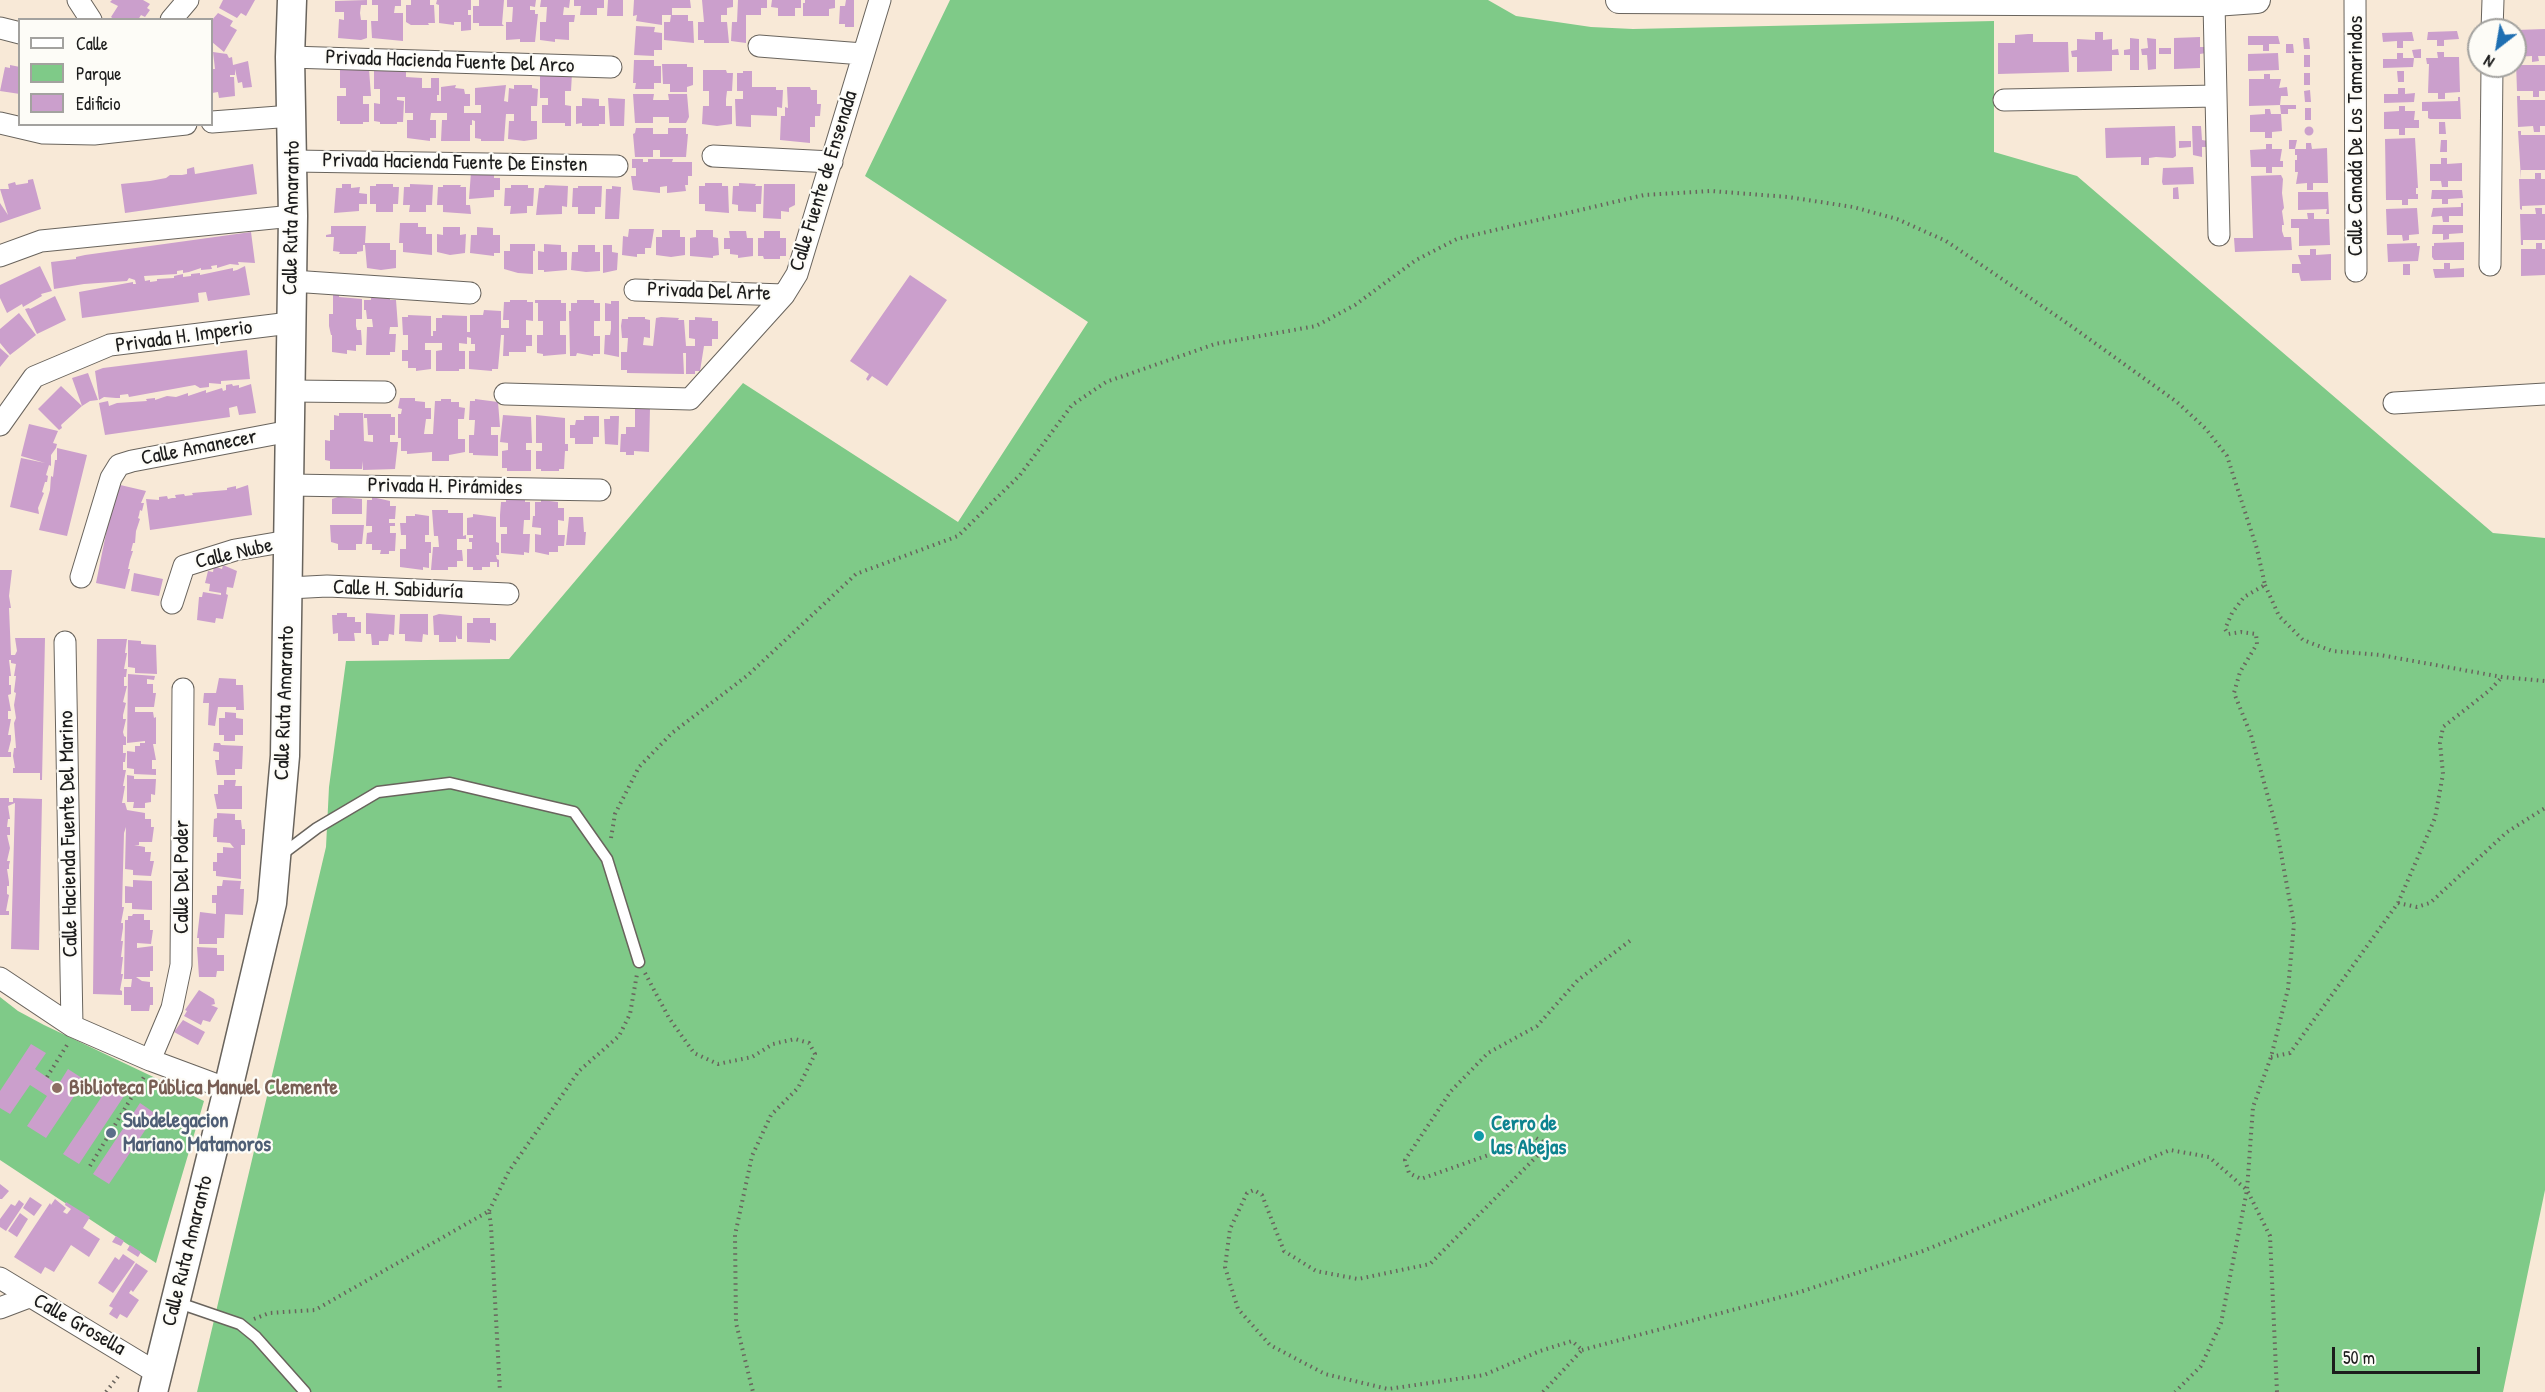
<!DOCTYPE html>
<meta charset="utf-8">
<style>
body{margin:0}
#map{position:relative;width:2545px;height:1392px;overflow:hidden;background:#f8e9d7;font-family:"Patrick Hand",sans-serif}
canvas{display:block}
.legend{position:absolute;left:18px;top:18px;width:195px;height:108px;box-sizing:border-box;background:#fdfcf7;border:2px solid #a3a29f;margin:0;padding:8px 10px;list-style:none;font-size:18px;color:#1c1c1c}
.legend li{display:flex;align-items:center;gap:12px;height:30px}
.legend b{width:30px;border:2px solid #a3a29f}
.north{position:absolute;left:2467px;top:18px;width:60px;height:60px;box-sizing:border-box;background:#fdfcf7;border:2px solid #a3a29f;border-radius:50%;rotate:211deg;font-size:16px;font-weight:700;line-height:24px;text-align:center;color:#1c1c1c}
.north::after{content:'';display:block;margin:auto;width:21px;height:27px;background:#1f6fb2;clip-path:polygon(50% 0,100% 100%,50% 72%,0 100%)}
.scale{position:absolute;left:2332px;top:1347px;width:148px;height:27px;box-sizing:border-box;border:3px solid #1c1c1c;border-top:0;padding-left:8px;font-size:18px;line-height:21px;white-space:nowrap;color:#1c1c1c;-webkit-text-stroke:4px #fdfcf7;paint-order:stroke}
</style>
<div id="map">
<canvas width="2545" height="1392"></canvas>
<ul class="legend">
<li><b style="height:8px;background:#fff"></b>Calle</li>
<li><b style="height:16px;background:#7fca88"></b>Parque</li>
<li><b style="height:16px;background:#cb9fcc"></b>Edificio</li>
</ul>
<div class="north">N</div>
<div class="scale">50 m</div>
</div>
<script>
const g = document.querySelector('canvas').getContext('2d');
g.lineJoin = 'round';
function fill(path, color) { g.fillStyle = color; g.fill(path, 'evenodd'); }
const toPath = rows => new Path2D(rows.map(r => 'M' + r).join(''));
function strokePath(path, color, width, dash) { g.strokeStyle = color; g.lineWidth = width; g.lineCap = dash ? 'butt' : 'round'; g.setLineDash(dash || []); g.stroke(path); }
function drawText(font, color, halo, rows, align = 'center') {
  g.font = font + ' "Patrick Hand",sans-serif'; g.lineWidth = 4.5; g.setLineDash([]); g.textBaseline = 'middle'; g.strokeStyle = halo; g.fillStyle = color; for (const [text, x, y, turn = 0] of rows) {
    g.save(); g.translate(x, y); g.rotate((+turn || 0) * Math.PI / 180); g.textAlign = isNaN(turn) ? turn : align; if (halo) g.strokeText(text, 0, 0); g.fillText(text, 0, 0); g.restore();
  }
}
fill(toPath([
 [950,0,1488,0,1516,16,1591,27,1633,29,1994,21,1994,152,2077,176,2493,533,2545,538,2545,1190,2503,1392,197,1392,326,847,329,787,346,661,509,659,743,383,958,522,1088,322,865,176],
 [0,997,18,1011,44,1025,204,1101,156,1263,0,1160]
]), '#7fca88');
fill(toPath([
 [112,0,143,0,150,4,147,8,150,10,145,17,141,15,138,20,115,20,111,17,118,6,110,2],
 [223,0,255,0,246,16,241,13,237,18,219,8],
 [367,0,367,5,361,5,360,13,361,20,367,20,367,38,361,40,338,38,339,19,344,20,344,12,335,12,335,1],
 [372,0,401,0,401,6,395,6,394,13,403,13,403,41,372,38,371,21,378,21,378,5,372,5],
 [411,0,430,0,430,5,434,5,435,23,428,23,429,25,411,25,406,22,406,5,411,5],
 [437,0,471,0,471,10,468,10,468,15,471,15,471,30,461,31,461,22,454,22,454,25,439,23,439,5,436,4],
 [479,0,504,0,502,24,504,26,479,26,479,23,473,23,473,6,479,6],
 [507,0,536,0,535,7,530,6,530,10,535,10,535,14,538,14,535,42,520,42,520,39,506,40,506,22,512,22,513,7,507,7],
 [541,0,570,0,569,8,564,7,563,15,575,15,574,22,569,22,569,40,555,39,555,42,540,40,540,22,546,22,547,7,540,7],
 [574,0,604,0,604,8,597,8,597,15,580,15,581,6,574,6],
 [608,0,623,0,623,16,607,16],
 [634,0,690,0,691,8,672,8,672,15,688,15,688,21,693,21,694,43,664,40,664,22,670,22,671,15,662,15,662,25,636,21,637,15,633,16],
 [702,0,733,0,733,7,727,8,727,15,721,15,721,22,727,22,729,43,704,43,704,40,698,40,698,22,704,22],
 [738,0,767,0,767,8,761,8,761,15,746,15,746,43,731,41,732,22,737,22],
 [772,0,801,0,801,8,795,8,795,16,778,16,778,8,771,7],
 [805,0,835,0,835,8,829,9,829,16,803,16,803,3,805,3],
 [846,0,854,0,854,27,845,27,845,24,839,24,840,6,845,6],
 [218,13,233,21,230,26,237,30,224,52,212,42,212,20],
 [636,26,655,27,654,32,662,33,662,50,654,50,654,56,634,55],
 [2545,29,2545,56,2538,56,2539,61,2532,62,2532,56,2516,57,2516,30],
 [2457,31,2459,39,2444,40,2444,46,2437,46,2437,40,2427,40,2428,32],
 [2095,32,2103,32,2103,40,2112,39,2112,50,2118,49,2119,55,2112,55,2112,71,2077,72,2077,57,2072,57,2071,51,2077,50,2077,39,2095,40],
 [2412,32,2414,41,2403,41,2403,48,2397,48,2397,41,2383,42,2382,33],
 [2028,34,2033,34,2033,42,2068,42,2069,72,1998,74,1998,43,2015,43,2015,35],
 [2248,36,2278,36,2280,44,2269,44,2269,51,2263,51,2263,45,2248,45],
 [2200,37,2200,47,2206,47,2206,53,2200,54,2200,68,2174,69,2174,38],
 [2130,38,2139,39,2139,70,2130,70,2130,55,2124,55,2124,50,2130,49],
 [2147,38,2156,39,2156,69,2148,70,2147,55,2142,55,2141,49,2148,48],
 [2303,38,2309,38,2310,49,2304,49],
 [2286,44,2293,44,2294,53,2286,53],
 [2159,48,2171,48,2171,54,2159,54],
 [2421,49,2421,58,2414,58,2412,50],
 [213,52,227,54,229,58,232,57,233,65,248,61,252,87,243,88,242,82,238,83,235,69,235,75,230,75,230,77,234,77,235,96,219,98,218,92,212,93,212,69,215,69],
 [2437,52,2444,52,2444,57,2459,57,2460,92,2445,93,2445,99,2438,99,2438,93,2428,93,2429,64,2427,64,2426,58,2438,58],
 [2278,53,2279,70,2248,71,2248,54],
 [2397,53,2403,53,2403,58,2414,58,2413,67,2383,68,2383,59,2397,59],
 [2304,55,2310,55,2310,67,2304,67],
 [634,60,654,60,654,66,661,66,661,83,654,83,654,89,635,89,636,83,633,83],
 [2516,62,2519,65,2545,65,2545,91,2539,91,2539,97,2533,97,2533,91,2517,91],
 [662,64,687,64,687,67,693,67,693,85,687,87,687,92,670,92,670,84,663,84],
 [10,65,20,67,20,94,0,91,5,67,10,68],
 [347,68,369,69,371,96,363,96,363,104,369,104,369,122,363,122,363,124,340,124,340,121,337,121,337,96,346,96,346,88,340,88,340,70,347,70],
 [380,69,406,69,406,77,422,78,422,88,431,88,431,78,439,78,439,95,437,95,437,101,441,101,441,87,456,85,455,88,464,89,465,94,470,94,470,106,464,106,464,113,481,113,481,105,475,105,475,88,506,85,504,101,508,102,509,88,514,89,514,85,532,85,532,88,538,89,537,106,531,106,531,121,537,121,537,139,524,141,508,139,509,121,514,121,514,114,506,114,504,141,481,141,481,139,475,138,475,121,472,120,472,125,470,125,470,141,441,141,442,120,447,120,447,113,431,113,430,120,436,120,436,138,430,138,430,141,407,138,407,120,413,120,413,113,405,113,405,97,397,97,397,100,404,101,403,122,397,122,397,124,380,124,380,122,374,121,374,103,380,104,380,89,374,89,374,71,380,71],
 [703,70,726,70,727,73,733,73,732,91,727,91,726,99,726,106,732,106,732,124,717,126,702,124,703,106,709,106,709,91,703,91],
 [743,71,752,71,752,87,776,87,776,90,783,90,782,108,777,107,777,116,751,115,751,127,736,126,735,99,743,99,743,91,737,91,737,73,743,73],
 [2397,71,2404,71,2404,82,2398,82],
 [540,73,572,73,571,91,565,91,565,105,571,106,571,126,565,126,565,123,542,123,542,105,548,105,548,98,540,98],
 [2304,73,2310,73,2310,85,2304,85],
 [2264,74,2270,74,2270,79,2281,79,2279,88,2287,87,2288,96,2281,96,2280,105,2249,106,2249,79,2264,79],
 [787,87,810,87,811,90,817,90,817,104,821,104,820,116,815,116,815,127,810,127,810,143,780,140,781,116,785,116,785,107,788,108],
 [2398,88,2405,88,2405,94,2415,93,2414,102,2384,103,2384,94,2398,94],
 [2310,90,2311,102,2305,102,2304,91],
 [633,94,654,94,653,100,669,100,668,94,687,94,689,117,686,123,669,123,669,117,653,117,653,123,635,123],
 [2517,96,2520,96,2520,100,2545,100,2545,126,2540,126,2540,132,2534,132,2533,126,2518,127],
 [2458,97,2460,97,2461,119,2430,119,2428,118,2428,111,2422,111,2422,102,2458,101],
 [582,98,599,99,599,106,605,106,605,124,599,124,599,126,582,126,582,123,576,124,576,106,582,106],
 [608,98,625,99,624,126,610,126],
 [2280,105,2296,105,2296,109,2288,109,2288,114,2281,114],
 [2399,106,2405,106,2405,111,2415,111,2414,120,2419,120,2419,128,2405,128,2405,135,2399,135,2399,129,2384,129,2384,112,2399,111],
 [2305,108,2311,108,2311,120,2305,120],
 [2265,109,2270,109,2271,114,2281,114,2282,131,2272,132,2272,138,2265,138,2265,132,2250,132,2250,115,2265,114],
 [2439,122,2445,122,2446,134,2439,134],
 [2175,126,2176,156,2173,158,2156,157,2149,158,2149,165,2141,165,2141,157,2106,158,2105,128],
 [2192,126,2201,126,2202,140,2208,141,2208,147,2202,147,2202,157,2193,155],
 '2304.5 131a4.5 4.5 0 1 1 9 0a4.5 4.5 0 1 1-9 0Z',
 [636,128,653,128,653,134,668,134,668,128,686,128,686,134,688,134,686,157,660,157,660,150,653,150,653,157,635,157,633,134,635,133],
 [2518,131,2521,131,2521,135,2545,135,2545,170,2521,170,2521,179],
 [2415,138,2418,188,2416,188,2416,194,2418,194,2418,199,2408,199,2408,205,2402,205,2402,200,2386,200,2385,139],
 [2289,140,2297,140,2295,149,2289,149],
 [2441,140,2447,140,2447,152,2440,152],
 [2179,141,2191,141,2191,147,2179,148],
 [2306,143,2311,143,2312,149,2327,148,2328,183,2313,183,2313,190,2307,190,2307,183,2296,184,2298,172,2295,172,2295,160,2297,160,2297,155,2295,155,2295,149,2306,149],
 [2266,144,2272,144,2272,149,2282,149,2280,161,2283,161,2283,167,2272,167,2272,173,2266,173,2266,167,2251,167,2250,150,2266,149],
 [2441,158,2447,158,2447,164,2462,163,2462,181,2448,181,2448,187,2442,187,2441,181,2430,181,2430,164,2441,164],
 [632,159,643,159,643,162,648,162,648,159,673,159,672,162,692,162,692,176,688,176,688,185,685,185,686,191,667,193,667,186,660,187,660,193,633,190,631,176,636,176,636,168,632,168],
 [253,164,257,194,125,213,121,184,150,181,166,178,170,175,182,175,187,174,187,169,194,167,195,174],
 [2193,167,2194,184,2163,185,2162,182,2163,168],
 [471,172,494,173,494,178,500,178,500,190,494,190,494,197,469,199],
 [2535,173,2541,173,2541,179,2545,179,2545,205,2522,206,2522,210,2520,209,2519,179,2535,179],
 [2281,175,2283,179,2282,193,2284,208,2282,211,2284,225,2282,225,2282,231,2284,237,2291,237,2292,250,2235,252,2234,238,2253,238,2251,176],
 [33,179,41,209,0,223,0,203,8,215,0,189,9,189,8,184,15,182,16,185,28,183,28,180],
 [705,183,722,183,722,186,728,186,729,213,705,211,705,204,699,204,699,186,705,186],
 [739,183,756,184,755,186,762,186,761,204,756,204,756,212,738,211,738,205,732,204,733,186,739,186],
 [342,184,351,184,351,188,360,187,359,193,367,194,367,204,359,204,359,211,334,213,336,188,342,188],
 [376,184,393,184,393,187,399,187,398,204,393,204,393,212,376,212,376,204,370,204,370,186,376,186],
 [410,184,433,185,432,205,426,205,426,212,409,212,410,205,403,205,404,187,410,187],
 [764,184,795,184,795,205,789,208,789,212,781,211,781,219,763,218],
 [443,185,461,185,460,187,466,187,466,205,470,205,471,214,443,212,443,205,437,205,438,187,443,187],
 [511,185,528,185,528,188,534,188,533,206,527,206,527,213,510,214,511,206,504,206,505,188,511,188],
 [545,185,568,186,567,207,562,206,562,214,536,215,539,188,544,188],
 [578,186,602,186,601,207,595,207,595,214,578,214,578,207,572,207,573,188,578,188],
 [612,186,621,187,619,219,605,219,606,189,612,189],
 [2178,187,2179,199,2173,199,2173,188],
 [2432,190,2462,190,2463,198,2448,199,2448,204,2442,204,2442,199,2431,199],
 [2298,192,2328,192,2329,214,2326,214,2327,209,2298,210],
 [2461,203,2463,203,2463,216,2449,216,2449,222,2443,222,2442,216,2431,217,2433,208,2461,207],
 [2417,208,2419,234,2409,235,2409,240,2403,241,2402,235,2387,235,2386,209],
 [2535,208,2542,208,2542,214,2545,214,2545,240,2523,240,2523,245,2521,245,2520,214,2536,214],
 [2307,213,2314,213,2314,219,2329,219,2330,245,2299,246,2299,228,2291,228,2291,219,2308,219],
 [400,223,418,223,418,227,426,227,426,234,432,234,432,255,403,252,403,243,399,243],
 [2433,225,2463,225,2463,233,2449,234,2449,239,2443,240,2443,234,2432,234],
 [331,226,366,226,365,243,390,243,390,250,396,250,396,268,381,270,367,268,365,245,363,245,363,251,357,252,357,254,339,254,340,252,333,251,334,237,326,237,326,235,331,234],
 [443,227,460,227,460,235,466,234,465,253,450,255,437,252,437,234,443,235],
 [477,227,493,228,493,235,500,235,500,253,494,253,494,256,470,253,471,235,477,235],
 [629,229,654,229,651,248,645,248,645,254,637,254,637,257,622,255,623,236,628,237],
 [662,230,680,230,680,237,685,237,685,255,671,257,656,255,656,237,662,237],
 [696,230,713,230,713,237,718,238,719,255,713,256,713,258,690,256,690,238,696,237],
 [729,231,746,231,747,238,753,238,753,256,738,258,738,255,730,254,730,249,724,249,724,238,730,238],
 [764,231,780,231,780,238,786,238,786,256,780,256,780,259,764,259,763,256,758,256,758,238,764,238],
 [251,232,255,263,238,262,239,265,230,264,217,268,217,265,211,266,212,269,201,270,201,268,189,272,183,273,183,270,177,271,177,274,144,276,145,281,150,280,150,282,157,281,157,279,174,278,174,276,183,274,183,277,191,276,191,274,200,273,200,275,233,268,233,271,237,270,245,266,250,295,208,301,206,292,198,293,199,302,82,318,79,292,133,282,133,284,136,284,135,280,129,278,127,281,84,284,54,289,51,262,76,259,76,257,85,255],
 [2464,242,2464,260,2434,260,2432,257,2432,246,2434,246,2434,243],
 [2417,243,2417,246,2420,246,2418,261,2388,262,2387,244],
 [2536,243,2542,243,2542,249,2545,249,2545,275,2521,276,2521,249,2536,249],
 [510,244,535,244,535,251,533,251,533,274,518,273,504,269,504,251,510,251],
 [544,244,561,245,561,252,567,252,567,270,544,272,544,270,538,270,538,251,544,252],
 [578,245,595,245,595,252,600,252,600,271,586,272,571,270,572,252,578,252],
 [603,245,612,245,612,252,618,253,617,270,603,273],
 [2310,249,2316,249,2316,255,2331,254,2331,280,2301,281,2299,273,2292,273,2292,264,2301,264,2298,255,2310,255],
 [2444,263,2450,263,2450,269,2464,268,2464,277,2435,278,2433,269,2444,269],
 [2403,264,2410,264,2410,275,2403,275],
 [40,266,52,291,41,294,42,296,23,307,22,304,7,313,0,298,0,285],
 [910,275,947,300,887,386,872,376,868,381,866,379,869,374,850,361],
 [333,293,339,293,339,297,362,299,362,319,356,319,356,326,357,330,361,330,362,345,356,345,356,351,347,350,347,354,332,352,332,335,331,335,329,326,329,314,333,314],
 [55,296,66,320,37,334,25,309,29,308,30,309],
 [371,298,390,298,390,300,396,300,398,327,390,327,389,334,396,334,395,352,390,352,390,355,366,355,367,327,373,327,372,319,367,319,366,310,364,310,364,300,371,300],
 [510,300,527,300,527,302,533,302,533,321,526,320,526,335,532,335,532,346,526,346,526,352,509,352,509,356,503,356,504,335,501,335,498,369,492,369,492,371,469,369,469,351,475,351,475,344,471,344,471,338,467,337,467,344,459,343,459,351,465,351,465,369,459,369,459,371,436,371,436,351,442,350,442,343,425,343,425,350,431,350,431,369,416,371,416,368,408,368,408,361,402,361,402,350,408,350,408,335,403,335,402,317,408,317,408,315,431,316,431,336,433,336,433,331,436,331,436,318,442,318,442,315,467,316,467,332,470,332,470,315,483,315,484,310,501,311,501,328,509,328,509,320,503,320,504,302,510,302],
 [535,300,561,300,561,303,566,303,566,321,560,321,560,335,566,335,566,354,543,356,543,354,537,353,537,335,543,335,543,321,538,321,538,303,535,303],
 [577,300,594,300,594,303,600,303,600,321,594,321,594,336,600,336,600,354,593,354,593,356,577,353,576,356,570,356,569,311,571,311,571,303,577,303],
 [611,301,619,301,619,357,604,354,605,335,610,335,611,329,611,321,605,321,605,303,611,304],
 [19,313,36,335,10,355,0,343,0,329],
 [628,317,645,317,645,319,650,320,650,338,644,337,643,345,653,346,656,318,661,317,679,318,678,320,684,320,686,346,695,346,695,339,689,338,689,320,695,320,695,317,712,318,712,321,718,321,718,339,712,339,712,346,704,346,700,371,695,371,695,374,686,374,686,353,683,353,684,374,627,373,627,370,621,370,621,352,627,352,628,338,622,338,621,326,622,319,628,319],
 [0,348,9,356,0,367],
 [247,350,250,379,221,381,221,384,209,383,209,387,200,388,195,385,129,397,128,394,120,395,120,398,116,398,104,397,99,400,95,371,103,368],
 [88,373,98,400,90,401,82,406,72,378],
 [232,384,233,386,239,385,239,388,251,384,256,413,239,415,237,406,229,408,230,417,105,435,99,403,108,401,109,406,117,403,147,401,146,399,155,398,155,400,167,396,176,397,188,393,188,396,206,390,206,393,222,388,223,391,226,390,226,385],
 [61,386,82,406,61,425,62,428,59,430,38,409],
 [400,398,415,398,415,401,425,402,425,408,431,408,431,419,426,419,424,434,433,434,435,401,441,401,441,399,451,399,451,402,459,402,459,407,465,408,464,419,458,419,458,439,465,439,465,452,449,455,449,461,432,461,432,452,407,454,407,451,401,451,401,438,398,438,398,414,401,414,402,409,398,408],
 [475,399,498,402,500,427,491,427,491,435,498,435,498,456,473,455,473,453,469,453,469,435,474,435,475,420,469,420,470,401,475,401],
 [635,400,650,408,649,452,634,451,634,455,626,455,626,452,620,452,621,434,626,434,626,427,635,427],
 [339,413,363,413,364,441,373,442,373,435,368,435,367,418,364,418,364,414,391,414,391,417,395,417,395,435,390,435,390,442,398,442,395,469,363,470,363,461,362,469,330,469,330,461,325,460,325,440,330,441,330,430,334,430,334,415,339,416],
 [503,415,531,417,532,443,526,443,526,450,531,450,531,471,507,471,507,468,502,468,502,451,508,450,508,443,500,442],
 [536,415,565,418,565,444,568,444,568,451,565,451,564,469,559,469,559,471,541,471,541,469,536,469,536,451,542,451,542,443,536,443],
 [584,416,599,416,599,437,593,437,593,444,575,444,575,438,570,438,570,425,575,425,576,420,584,420],
 [610,416,619,416,618,445,605,444,604,419,610,419],
 [29,424,58,431,53,443,57,444,56,448,51,455,51,466,49,465,46,475,48,476,47,482,45,482,42,492,44,493,38,508,39,514,10,507,21,458,45,463,21,456],
 [57,448,87,455,67,536,39,530,50,490,51,476,53,477,55,460,57,460],
 [116,484,146,491,141,503,144,503,142,511,140,510,139,515,138,518,140,519,136,531,135,543,133,543,131,551,133,551,130,560,128,569,130,569,125,589,96,583],
 [248,485,252,515,150,530,146,499,159,500,159,497,167,496,168,499,172,498,176,498,175,495,184,494,185,496,193,495,192,493,227,490,227,488,236,486,236,489],
 [338,497,362,499,362,514,332,514,332,499],
 [372,497,390,501,390,506,396,506,395,519,389,519,389,523,395,523,395,526,390,526,390,533,396,533,395,551,389,551,389,554,380,554,381,550,372,550,372,544,366,544,367,533,372,532,372,526,366,526,367,500,372,500],
 [506,499,525,499,525,502,530,502,530,520,524,520,523,534,530,534,529,553,524,552,524,555,501,553,501,534,507,534,507,527,500,527,500,515,501,502,506,502],
 [541,500,558,502,558,508,564,508,564,521,558,520,558,535,565,535,564,546,558,546,558,552,549,552,549,555,535,552,535,534,541,535,541,528,532,527,533,516,535,516,535,502,541,502],
 [432,510,448,510,448,513,463,513,463,536,466,535,466,539,457,539,457,550,462,550,463,561,457,561,457,567,448,567,448,570,431,570,433,547,439,547,438,536,434,536],
 [415,514,429,516,429,535,425,535,425,542,431,542,431,553,429,553,429,568,423,567,423,570,400,567,400,549,406,549,406,535,401,535,400,523,406,523,406,516,415,516],
 [473,514,496,517,496,542,499,543,499,555,496,555,497,559,499,560,499,567,497,567,497,562,490,562,490,567,482,567,482,570,473,570,473,567,467,567,467,549,472,549,472,542,469,542,469,538,473,538,473,535,467,535,467,518,473,517],
 [569,517,583,517,584,532,586,532,585,545,566,545],
 [330,525,364,525,362,544,356,544,356,550,338,550,338,544,331,542],
 [223,565,237,571,233,588,227,587,226,594,228,595,223,619,216,618,215,623,197,620,199,597,202,597,203,592,221,595,221,593,209,591,210,584,205,583,208,571,213,572,214,566,222,569],
 [0,570,12,570,9,596,11,608,9,608,11,655,15,655,17,651,15,638,45,638,42,780,40,780,40,773,13,773,13,768,15,768,13,756,14,748,16,748,14,723,16,718,14,705,16,693,14,692,16,676,14,676,16,664,11,663,11,660,9,660,11,676,9,676,9,685,11,685,11,694,8,695,11,711,8,711,8,719,11,719,8,735,11,735,11,740,8,752,11,752,11,757,0,757],
 [134,573,163,579,159,596,131,591],
 [337,613,347,613,347,617,355,617,355,622,361,622,361,633,354,633,355,641,338,641,338,633,333,634,332,615,337,615],
 [366,613,395,615,394,635,389,634,388,641,379,641,379,645,372,645,371,634,366,634],
 [400,614,428,614,428,635,423,634,422,642,405,641,405,634,399,634],
 [439,614,462,616,462,639,458,639,456,635,456,642,439,642,439,635,434,635,433,616],
 [473,618,490,618,490,623,496,623,496,641,490,639,490,643,467,642,467,623,473,623],
 [97,639,127,639,125,653,127,653,124,669,127,669,126,677,124,677,124,686,127,686,123,702,126,703,123,715,123,719,126,719,123,732,124,736,126,737,126,745,123,745,123,753,126,753,125,762,123,762,123,770,126,770,123,786,125,786,122,803,125,803,127,810,145,813,145,819,151,819,151,827,154,827,152,842,139,842,139,845,134,845,145,847,145,852,151,852,150,861,154,861,151,876,133,875,133,870,125,869,126,827,124,833,122,907,124,907,121,923,123,923,123,928,121,941,123,941,121,957,123,957,121,974,123,974,120,990,122,991,122,995,93,994],
 [128,640,141,641,141,644,156,645,157,674,135,673,135,668,128,667],
 [128,674,155,676,154,680,147,679,147,684,153,684,153,693,156,693,154,707,135,707,135,712,153,712,154,718,156,717,156,744,153,744,156,760,152,760,152,769,156,769,156,775,134,774,134,769,127,768,127,751,135,752,135,746,140,746,140,743,145,743,145,741,127,743],
 [219,678,236,679,236,685,243,685,244,710,236,710,236,707,218,707,215,726,208,725,209,703,203,703,204,693,216,693],
 [225,712,236,713,236,718,243,719,243,735,235,735,235,741,224,741,224,735,219,735,219,718,225,718],
 [214,743,220,743,221,745,243,746,242,769,235,769,235,775,217,775,215,760,219,760,219,752,213,751],
 [127,775,134,776,134,779,156,779,155,795,151,794,151,802,145,803,145,808,133,808,134,802,127,802],
 [224,780,236,780,235,786,242,786,242,809,217,809,214,794,218,794,218,785,224,785],
 [0,798,9,798,9,802,13,802,13,798,42,799,39,950,11,949,15,803,8,806,10,819,8,819,7,827,10,827,10,835,7,835,10,848,7,861,10,861,9,865,9,869,7,869,9,882,9,886,7,886,7,894,9,895,6,911,9,911,9,915,0,915],
 [217,813,235,814,235,820,241,820,242,829,245,829,245,845,241,845,241,879,216,876,216,871,213,871,213,862,217,862,217,853,223,853,223,847,234,848,230,843,217,842,217,837,213,837,214,819,217,818],
 [133,880,152,881,152,910,132,909,132,903,125,903,125,886,133,887],
 [223,880,241,881,240,889,244,889,243,915,225,914,224,938,217,938,217,944,199,944,199,938,197,938,200,912,216,914,216,903,212,903,212,895,217,895,217,886,222,886],
 [133,914,144,914,144,920,150,920,150,930,153,930,151,944,137,943,137,948,153,946,153,971,150,971,150,977,136,977,142,981,150,982,150,987,153,987,153,1005,150,1005,149,1011,131,1011,131,1005,124,1005,124,987,131,987,132,979,124,979,125,920,128,920,128,916,132,916],
 [197,947,217,948,217,955,224,955,224,971,217,971,216,977,199,977],
 [199,990,214,999,215,1004,211,1005,218,1008,210,1022,203,1020,201,1025,184,1016,187,1011,185,1010],
 [183,1020,205,1032,198,1045,174,1032],
 [31,1044,46,1053,35,1069,58,1085,68,1069,85,1080,46,1138,27,1126,47,1096,30,1085,10,1114,0,1108,0,1091],
 [111,1083,126,1093,79,1164,63,1154],
 [140,1103,156,1114,109,1184,93,1174],
 [0,1184,9,1191,2,1199,0,1199],
 [30,1197,42,1205,34,1216,23,1208],
 [55,1199,66,1208,63,1212,67,1214,71,1209,65,1205,66,1202,90,1217,83,1228,100,1239,89,1257,71,1245,54,1272,45,1267,41,1274,14,1257,50,1203,51,1205],
 [19,1200,24,1204,6,1231,0,1227,0,1219,11,1204,15,1206],
 [20,1213,28,1219,17,1237,8,1231],
 [116,1236,124,1241,121,1246,112,1242],
 [130,1245,141,1252,138,1257,127,1250],
 [123,1254,135,1262,113,1293,98,1283,115,1257,119,1260],
 [136,1263,148,1271,133,1292,131,1290,129,1293,139,1300,127,1318,120,1314,117,1319,109,1314,113,1308,109,1306]
]), '#cb9fcc');
const service = toPath([
 [281,855,317,828,378,792,450,783,574,812,607,859,639,962],
 [176,1302,240,1324,256,1337,305,1392]
]);
const minor = toPath([
 [78,0,91,20],
 [2355,0,2356,271],
 [2214,3,2219,235],
 [171,20,188,0],
 [0,28,20,33],
 [2492,30,2493,0],
 [759,46,863,54],
 [290,57,611,67],
 [2004,100,2216,96],
 [212,122,292,116],
 [0,123,43,133,94,134,186,124],
 [713,156,832,162],
 [294,161,617,166],
 [0,256,41,241,293,216],
 [2490,265,2492,66],
 [292,281,470,293],
 [635,290,784,295],
 [291,391,385,392],
 [505,394,690,399,784,295,797,274,880,0],
 [2394,403,2545,394],
 [0,425,34,377,110,345,290,323],
 [290,485,600,490],
 [81,577,111,478,119,465,132,461,290,431],
 [289,588,327,586,508,594],
 [172,603,184,566,235,550,288,541],
 [65,642,72,1026],
 [0,978,72,1026,150,1060,228,1089],
 [150,1060,172,1008,181,965,183,689],
 [0,1278,157,1373],
 [0,1308,29,1297]
]);
const tertiary = toPath([
 [1619,0,2214,3,2257,0]
]);
const secondary = toPath([
 [153,1392,228,1089,272,903,285,756,293,216,290,57,292,0]
]);
strokePath(service, '#69645d', 13);
strokePath(minor, '#69645d', 23);
strokePath(tertiary, '#69645d', 28);
strokePath(secondary, '#69645d', 31);
strokePath(toPath([
 [2265,585,2279,616,2303,640,2332,651,2380,655,2502,677,2545,681],
 [611,838,615,814,639,767,672,733,748,675,856,574,958,536,1020,475,1072,405,1106,382,1215,344,1316,326,1355,305,1416,260,1457,239,1644,195,1711,191,1788,197,1853,207,1897,219,1946,241,2064,321,2177,402,2206,429,2227,456,2257,549,2265,585,2244,597,2232,613,2225,629,2228,634,2241,632,2256,634,2257,644,2240,672,2234,693,2251,735,2276,826,2294,924,2288,989,2271,1057,2253,1107,2247,1190,2221,1323,2201,1366,2175,1392],
 [2398,903,2417,907,2430,903,2507,832,2545,808],
 [645,973,669,1018,694,1053,718,1064,752,1057,773,1044,795,1039,809,1043,815,1054,798,1088,771,1115,752,1156,735,1235,736,1323,753,1392],
 [2271,1057,2290,1053,2398,903,2435,818,2443,774,2440,743,2443,727,2490,690,2502,677],
 [47,1077,67,1045],
 [90,1166,144,1077],
 [489,1211,509,1171,579,1071,619,1036,630,1014,637,974],
 [254,1319,269,1313,315,1310,489,1211,491,1226,500,1392],
 [1582,1350,1800,1292,1923,1251,2170,1150,2209,1157,2247,1190,2270,1236,2277,1392],
 [106,1392,120,1374],
 [1543,1392,1582,1350,1572,1341,1540,1351,1484,1375,1388,1389,1325,1374,1270,1345,1238,1309,1225,1267,1230,1229,1247,1193,1254,1190,1262,1195,1284,1251,1316,1271,1358,1279,1430,1264,1544,1149,1543,1142,1536,1138,1421,1179,1409,1173,1405,1160,1451,1091,1488,1053,1537,1026,1578,980,1631,940]
]), '#69645d', 4, [1.5, 4.5]);
strokePath(service, '#fff', 10);
strokePath(minor, '#fff', 21);
strokePath(tertiary, '#fff', 26);
strokePath(secondary, '#fff', 28);
for (const [x, y, r, color] of [
 [57,1088,6,"#8d6e63"],
 [111,1133,6,"#5c6f8a"],
 [1479,1136,6,"#0f9aa8"]
]) { const dot = new Path2D(); dot.arc(x, y, r, 0, 2 * Math.PI); g.fillStyle = color; g.fill(dot); strokePath(dot, '#fdfcf7', 2); }
drawText('21px', '#1c1c1c', '#fdfcf7', [
 ["Privada Hacienda Fuente Del Arco",450,62,2],
 ["Calle Canadá De Los Tamarindos",2356,136,-90],
 ["Privada Hacienda Fuente De Einsten",455,163,1],
 ["Calle Fuente de Ensenada",824,181,-73],
 ["Calle Ruta Amaranto",292,218,-89],
 ["Privada Del Arte",709,292,2],
 ["Privada H. Imperio",184,337,-8],
 ["Calle Amanecer",199,448,-11],
 ["Privada H. Pirámides",445,487,1],
 ["Calle Nube",234,554,-13],
 ["Calle H. Sabiduría",398,590,2],
 ["Calle Ruta Amaranto",285,703,-88],
 ["Calle Hacienda Fuente Del Marino",69,834,-91],
 ["Calle Del Poder",182,877,-90],
 ["Calle Ruta Amaranto",188,1251,-76],
 ["Calle Grosella",79,1325,30]
]);
drawText('bold 21px', '#785e54', '#fdfcf7', [
 ["Biblioteca Pública Manuel Clemente",69,1088]
], 'left');
drawText('bold 21px', '#4e5e75', '#fdfcf7', [
 ["Subdelegacion",123,1121],
 ["Mariano Matamoros",123,1145]
], 'left');
drawText('bold 21px', '#0d838f', '#fdfcf7', [
 ["Cerro de",1491,1124],
 ["las Abejas",1491,1148]
], 'left');
</script>
